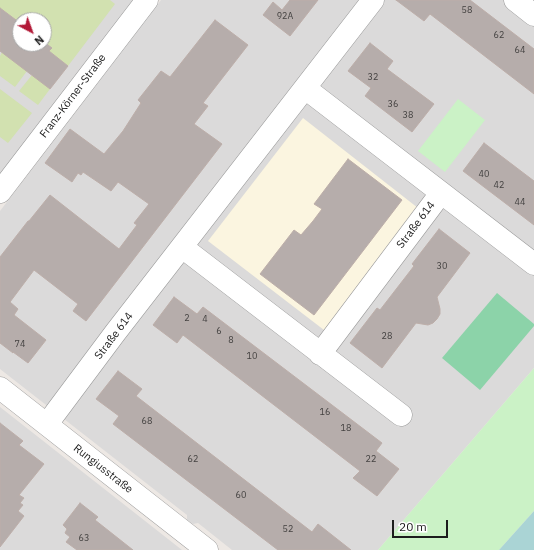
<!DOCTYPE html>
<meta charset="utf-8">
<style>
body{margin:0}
#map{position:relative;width:534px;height:550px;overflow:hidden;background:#ede8e4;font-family:"IBM Plex Sans",sans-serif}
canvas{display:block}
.north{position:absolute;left:12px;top:12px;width:40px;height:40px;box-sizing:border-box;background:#fff;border:1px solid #a5a5a5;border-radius:50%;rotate:139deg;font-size:11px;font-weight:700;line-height:16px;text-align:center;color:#1d1d1d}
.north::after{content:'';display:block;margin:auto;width:14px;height:18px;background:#b21937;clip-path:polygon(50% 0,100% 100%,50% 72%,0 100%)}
.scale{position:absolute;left:392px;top:520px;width:56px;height:18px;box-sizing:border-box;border:2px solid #1d1d1d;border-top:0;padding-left:5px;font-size:12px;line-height:14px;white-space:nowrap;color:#1d1d1d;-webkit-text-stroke:3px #fff;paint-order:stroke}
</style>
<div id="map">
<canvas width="534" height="550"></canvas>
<div class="north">N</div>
<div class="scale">20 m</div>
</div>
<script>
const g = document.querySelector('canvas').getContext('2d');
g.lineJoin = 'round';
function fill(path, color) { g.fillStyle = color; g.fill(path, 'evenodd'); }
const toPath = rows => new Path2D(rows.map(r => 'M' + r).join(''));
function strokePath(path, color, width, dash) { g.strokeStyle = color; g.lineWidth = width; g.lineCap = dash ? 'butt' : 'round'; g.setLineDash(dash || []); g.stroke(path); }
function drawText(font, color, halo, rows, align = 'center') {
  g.font = font + ' "IBM Plex Sans",sans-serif'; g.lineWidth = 4; g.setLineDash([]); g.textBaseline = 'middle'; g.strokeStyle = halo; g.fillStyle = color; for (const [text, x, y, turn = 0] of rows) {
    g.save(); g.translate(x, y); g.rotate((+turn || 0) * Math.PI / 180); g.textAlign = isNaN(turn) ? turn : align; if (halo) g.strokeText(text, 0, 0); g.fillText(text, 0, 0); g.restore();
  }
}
fill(toPath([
 [0,0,136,0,0,176],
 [20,20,44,20,44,44,20,44],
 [161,0,534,0,534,368,378,550,232,550,198,523,193,524,187,520,187,515,0,369,0,211],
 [0,407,182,550,0,550]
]), '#dbdada');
fill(toPath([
 [303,118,418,208,324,330,208,241]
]), '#fbf5e0');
fill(toPath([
 [0,0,110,0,115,4,68,66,49,51,52,48,44,42,44,20,20,20,20,23,0,8],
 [2,52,27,71,15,87,0,76,0,56],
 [32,75,50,89,38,105,19,91],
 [0,89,32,113,8,143,0,137]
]), '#d2e1b0');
fill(toPath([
 [458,99,485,120,445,172,418,151],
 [534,368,534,511,499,550,378,550]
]), '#cbf2c6');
fill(toPath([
 [497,293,534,324,534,326,480,390,442,358]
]), '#8cd3a9');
fill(toPath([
 [534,511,534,550,499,550]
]), '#aad4d5');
const building = toPath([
 [290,0,318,0,290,36,263,15,273,2,282,10,290,0],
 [396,0,470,0,534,49,534,94,430,14,424,21,396,0],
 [0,8,20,23,20,44,44,44,44,42,52,48,49,51,68,66,50,89,0,51,0,8],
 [215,20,248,45,203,103,208,106,194,124,222,144,86,321,73,311,78,304,34,270,10,302,18,309,14,315,46,340,28,363,13,352,13,353,0,343,0,257,28,221,29,221,50,195,119,249,137,225,134,223,149,204,118,182,111,191,83,172,81,175,78,173,72,182,45,163,70,129,104,154,123,131,141,103,138,100,161,71,170,77,215,20],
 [370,43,393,61,387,69,434,104,412,132,365,96,371,88,348,71,370,43],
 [484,143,534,181,534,225,463,171,484,143],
 [348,159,402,200,314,315,260,274,294,230,301,235,313,221,322,209,314,204,348,159],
 [439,229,470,253,437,297,440,309,440,314,437,319,433,323,428,325,416,323,382,368,350,343,377,308,380,310,414,266,412,264,439,229],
 [174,297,197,314,203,307,382,443,376,451,399,469,377,496,353,478,360,471,183,335,177,343,153,325,174,297],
 [118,371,142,389,136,396,312,532,318,524,351,550,278,550,206,495,113,424,119,416,96,399,118,371],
 [0,423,23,441,19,445,44,464,19,495,24,498,20,503,23,505,18,511,24,516,0,547,0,423],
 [80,503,98,517,95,520,133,550,77,550,66,542,70,537,65,533,67,529,63,525,80,503]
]);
fill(building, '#b6adab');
strokePath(building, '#bdaea9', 1);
const minor = toPath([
 [515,0,534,15],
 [305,88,534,264],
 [0,192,147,0],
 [182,247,401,415],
 [320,354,441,193],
 [0,388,207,550],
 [47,424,115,333,373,0]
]);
strokePath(minor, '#9a9a9a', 23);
strokePath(minor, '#fff', 22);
drawText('9px', '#434140', null, [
 ["58",467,10],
 ["92A",285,16],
 ["62",499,35],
 ["64",520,50],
 ["32",373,77],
 ["36",393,104],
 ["38",408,115],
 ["40",484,174],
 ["42",499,185],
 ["44",520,202],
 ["30",442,266],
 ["2",187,318],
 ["4",205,319],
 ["6",219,331],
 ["28",387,336],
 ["8",231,340],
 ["74",20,344],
 ["10",252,356],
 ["16",325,412],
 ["68",147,421],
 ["18",346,428],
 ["62",193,459],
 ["22",371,459],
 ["60",241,495],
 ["52",288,529],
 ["63",84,538]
]);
drawText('11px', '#1d1d1d', '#fff', [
 ["Franz-Körner-Straße",73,96,-53],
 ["Straße 614",416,225,-53],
 ["Straße 614",114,336,-53],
 ["Rungiusstraße",103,469,38]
]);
</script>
